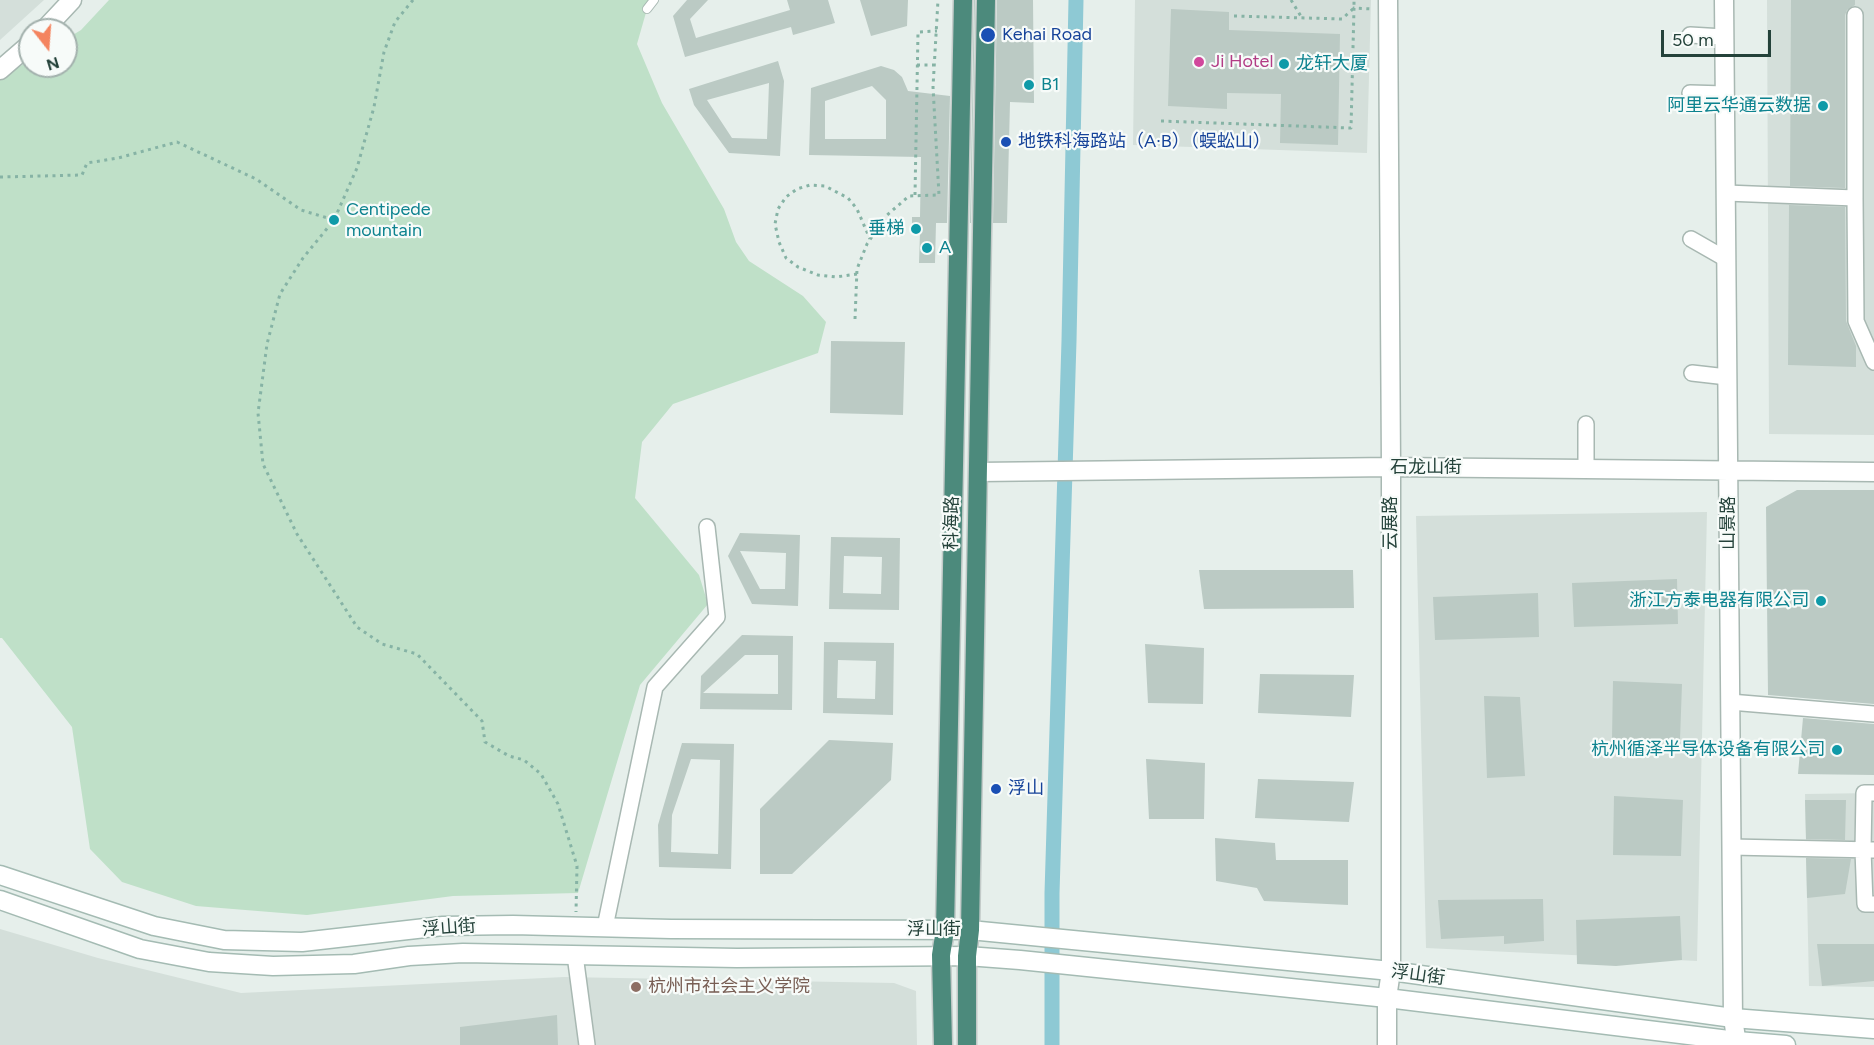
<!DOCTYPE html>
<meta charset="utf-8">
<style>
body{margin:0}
#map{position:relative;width:1874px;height:1045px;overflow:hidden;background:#e6efeb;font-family:Figtree,sans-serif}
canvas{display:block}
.north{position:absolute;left:18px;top:18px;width:60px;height:60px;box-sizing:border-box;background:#f7fbf9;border:2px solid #a3b1ad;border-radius:50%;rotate:163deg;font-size:16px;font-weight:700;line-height:24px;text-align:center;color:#24423a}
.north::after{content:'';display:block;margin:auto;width:21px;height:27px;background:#f4845f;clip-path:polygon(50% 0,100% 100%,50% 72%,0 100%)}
.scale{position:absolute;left:1661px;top:30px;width:110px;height:27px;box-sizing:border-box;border:3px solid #24423a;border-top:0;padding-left:8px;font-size:18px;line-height:21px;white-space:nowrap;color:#24423a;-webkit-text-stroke:4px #f7fbf9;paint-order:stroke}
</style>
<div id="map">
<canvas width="1874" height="1045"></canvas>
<div class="north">N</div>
<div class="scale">50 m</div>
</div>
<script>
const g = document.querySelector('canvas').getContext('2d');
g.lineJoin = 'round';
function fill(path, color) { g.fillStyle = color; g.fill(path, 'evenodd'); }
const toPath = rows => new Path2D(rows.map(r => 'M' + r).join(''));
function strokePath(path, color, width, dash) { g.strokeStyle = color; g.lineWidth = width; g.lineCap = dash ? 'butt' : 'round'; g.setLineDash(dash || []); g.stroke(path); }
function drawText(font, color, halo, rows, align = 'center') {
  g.font = font + ' Figtree,"Noto Sans SC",sans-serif'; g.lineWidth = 4.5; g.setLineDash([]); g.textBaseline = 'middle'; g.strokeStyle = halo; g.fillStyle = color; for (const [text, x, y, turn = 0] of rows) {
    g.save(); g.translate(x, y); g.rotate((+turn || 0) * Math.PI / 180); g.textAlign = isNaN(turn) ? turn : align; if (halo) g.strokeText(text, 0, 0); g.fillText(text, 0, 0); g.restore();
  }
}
fill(toPath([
 [0,0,44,0,0,40],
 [1135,0,1371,0,1367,153,1133,145],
 [1767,0,1874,0,1874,435,1769,434],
 [1707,512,1697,961,1426,948,1416,516],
 [1874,793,1874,987,1809,986,1805,794],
 [0,929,98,958,241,993,564,977,894,983,916,991,917,1045,0,1045]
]), '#d4dfda');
fill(toPath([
 [109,0,652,0,647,9,637,44,662,103,724,209,736,242,749,261,803,296,826,322,818,353,673,404,642,442,635,498,699,575,708,604,640,685,578,893,453,896,307,915,196,906,122,882,90,849,72,727,2,638,0,638,0,79,30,60,30,66,66,66,66,39,81,30]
]), '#bfe0c8');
strokePath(toPath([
 [1052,1045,1052,893,1069,341,1076,0]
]), '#8ec9d4', 15);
fill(toPath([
 [687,0,708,0,690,19,696,38,790,10,787,0,828,0,835,23,793,35,791,27,685,57,673,16],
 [860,0,908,0,907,26,871,36],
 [974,0,975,0,971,223,970,223],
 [997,0,1033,0,1034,103,1010,102,1007,223,993,223],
 [1791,0,1855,0,1855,5,1847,10,1845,15,1845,188,1790,186],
 [1171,9,1229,12,1229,30,1340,34,1338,145,1280,143,1281,94,1227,93,1227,109,1168,106],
 [778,61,784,81,780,156,729,153,694,105,689,89],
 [769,83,767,139,732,138,707,100],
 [881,66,894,70,902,77,908,91,950,96,947,223,936,223,935,263,919,263,920,233,912,233,912,217,920,217,921,157,809,155,811,88],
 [872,86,886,100,886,139,825,139,825,101],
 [1789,205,1845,207,1846,321,1856,346,1856,367,1788,365],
 [831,341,905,342,903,415,830,413],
 [1797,490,1874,490,1874,704,1768,695,1766,507],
 [740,533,800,535,798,606,752,604,728,556],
 [740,551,786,553,785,589,760,589],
 [831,537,900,538,899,610,829,609],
 [844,556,882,557,881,594,843,593],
 [1199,570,1353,570,1354,608,1204,609],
 [1677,579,1678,624,1574,627,1572,583],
 [1538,593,1539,637,1435,640,1433,597],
 [742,635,793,636,792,710,700,709,701,676],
 [745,655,778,655,778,694,703,693],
 [824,642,894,643,893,715,823,713],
 [838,660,876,661,875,699,837,698],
 [1145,644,1204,648,1203,704,1148,703],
 [1260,674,1354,675,1351,717,1258,713],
 [1613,681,1682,684,1680,740,1612,739],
 [1484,696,1520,697,1525,776,1487,778],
 [1803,718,1874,724,1874,775,1798,774],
 [829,740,893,743,891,780,792,874,760,874,760,809],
 [682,743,734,744,731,869,659,867,658,825],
 [691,759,720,760,718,854,671,852,672,815],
 [1146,759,1205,763,1204,819,1149,819],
 [1258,779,1354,782,1349,822,1255,818],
 [1614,796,1683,800,1681,856,1613,855],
 [1805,800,1846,800,1845,840,1806,839],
 [1215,838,1275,843,1276,860,1348,860,1348,905,1264,901,1257,888,1216,881],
 [1806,858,1851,859,1845,894,1807,898],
 [1543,899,1544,941,1504,944,1504,936,1441,939,1438,900],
 [1680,916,1682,960,1616,966,1577,964,1576,920],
 [1817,944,1874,944,1874,981,1822,986],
 [557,1015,558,1045,460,1045,460,1027]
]), '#bbcac4');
const service = toPath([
 [647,9,654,0]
]);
const minor = toPath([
 [1855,15,1855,198],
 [1690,35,1724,37],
 [1690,93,1725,94],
 [1726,193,1855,198,1856,321,1874,362],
 [1691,239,1726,259],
 [1692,373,1727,377],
 [1586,469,1586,424],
 [1730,702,1874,714],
 [1874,793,1864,793,1863,850,1865,904,1874,904],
 [1731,847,1874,850],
 [605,927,655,687,717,617,707,527],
 [575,955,587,1045]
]);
const tertiary = toPath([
 [1724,0,1733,1018,1737,1045],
 [44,30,72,0],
 [0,70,30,44],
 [979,472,1391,467,1874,472],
 [1387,1045,1387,998,1391,971,1391,467,1388,0]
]);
const secondary = toPath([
 [0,875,154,926,224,940,302,942,443,926,513,925,671,929,970,930,1391,971,1733,1018,1874,1029],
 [0,900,140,949,209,962,273,966,354,964,409,956,463,953,737,958,967,956,1020,960,1387,998,1737,1041,1786,1045]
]);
const trunk = toPath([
 [943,1045,941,955,945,930,963,0],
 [967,1045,967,956,970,930,986,0]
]);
strokePath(service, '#a8b8b2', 10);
strokePath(minor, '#a8b8b2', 18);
strokePath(tertiary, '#a8b8b2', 21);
strokePath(secondary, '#a4bbb3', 21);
strokePath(trunk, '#c2cac8', 21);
strokePath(toPath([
 [413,0,395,22,384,52,374,107,357,168,334,220,303,258,280,294,267,344,258,413,263,464,297,534,357,627,382,644,417,654,482,721,485,742,509,756,524,760,541,774,558,804,577,866,576,912],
 [1291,0,1302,18],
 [1234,16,1342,19,1354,8,1354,0],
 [917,65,936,65],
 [1161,121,1351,128,1354,8,1372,9],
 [0,177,82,175,87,163,118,158,177,142,256,179,301,210,334,220],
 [915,195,918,32,937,31],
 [857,274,836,277,818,275,798,267,786,258,779,242,775,224,778,209,786,197,797,189,810,185,825,186,848,198,857,209,870,239],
 [855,319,857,269,867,244,886,216,909,196,939,195,933,87,938,0]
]), '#86b3a5', 3, [3, 4.5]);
strokePath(service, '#fff', 8);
strokePath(minor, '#fff', 15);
strokePath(tertiary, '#fff', 18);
strokePath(secondary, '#fff', 18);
strokePath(trunk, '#4c8a7c', 18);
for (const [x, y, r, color] of [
 [988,35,8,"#1a4fb4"],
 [1199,62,6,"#d1479c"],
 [1284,64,6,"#0f9aa8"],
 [1029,85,6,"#0f9aa8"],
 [1823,106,6,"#0f9aa8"],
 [1006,142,6,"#1a4fb4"],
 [334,220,6,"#0f9aa8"],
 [916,229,6,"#0f9aa8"],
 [927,248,6,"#0f9aa8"],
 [1821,601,6,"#0f9aa8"],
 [1837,750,6,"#0f9aa8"],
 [996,789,6,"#1a4fb4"],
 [636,987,6,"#8d6e63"]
]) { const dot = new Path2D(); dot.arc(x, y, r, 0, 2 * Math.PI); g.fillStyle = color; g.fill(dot); strokePath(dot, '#f7fbf9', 2); }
drawText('18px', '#164399', '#f7fbf9', [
 ["Kehai Road",1002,35],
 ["地铁科海路站（A·B）（蜈蚣山）",1018,142],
 ["浮山",1008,789]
], 'left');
drawText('18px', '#b23c85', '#f7fbf9', [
 ["Ji Hotel",1211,62]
], 'left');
drawText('18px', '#0d838f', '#f7fbf9', [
 ["龙轩大厦",1296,64],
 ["B1",1041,85],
 ["阿里云华通云数据",1811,106,"right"],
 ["Centipede",346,210],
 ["mountain",346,231],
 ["垂梯",904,229,"right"],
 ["A",939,248],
 ["浙江方泰电器有限公司",1809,601,"right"],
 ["杭州循泽半导体设备有限公司",1825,750,"right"]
], 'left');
drawText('18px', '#24423a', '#f7fbf9', [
 ["石龙山街",1426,468],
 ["科海路",952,523,-89],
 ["云展路",1391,523,-90],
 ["山景路",1729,523,-90],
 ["浮山街",449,928,-4],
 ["浮山街",934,930],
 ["浮山街",1418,975,8]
]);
drawText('18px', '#785e54', '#f7fbf9', [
 ["杭州市社会主义学院",648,987]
], 'left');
</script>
